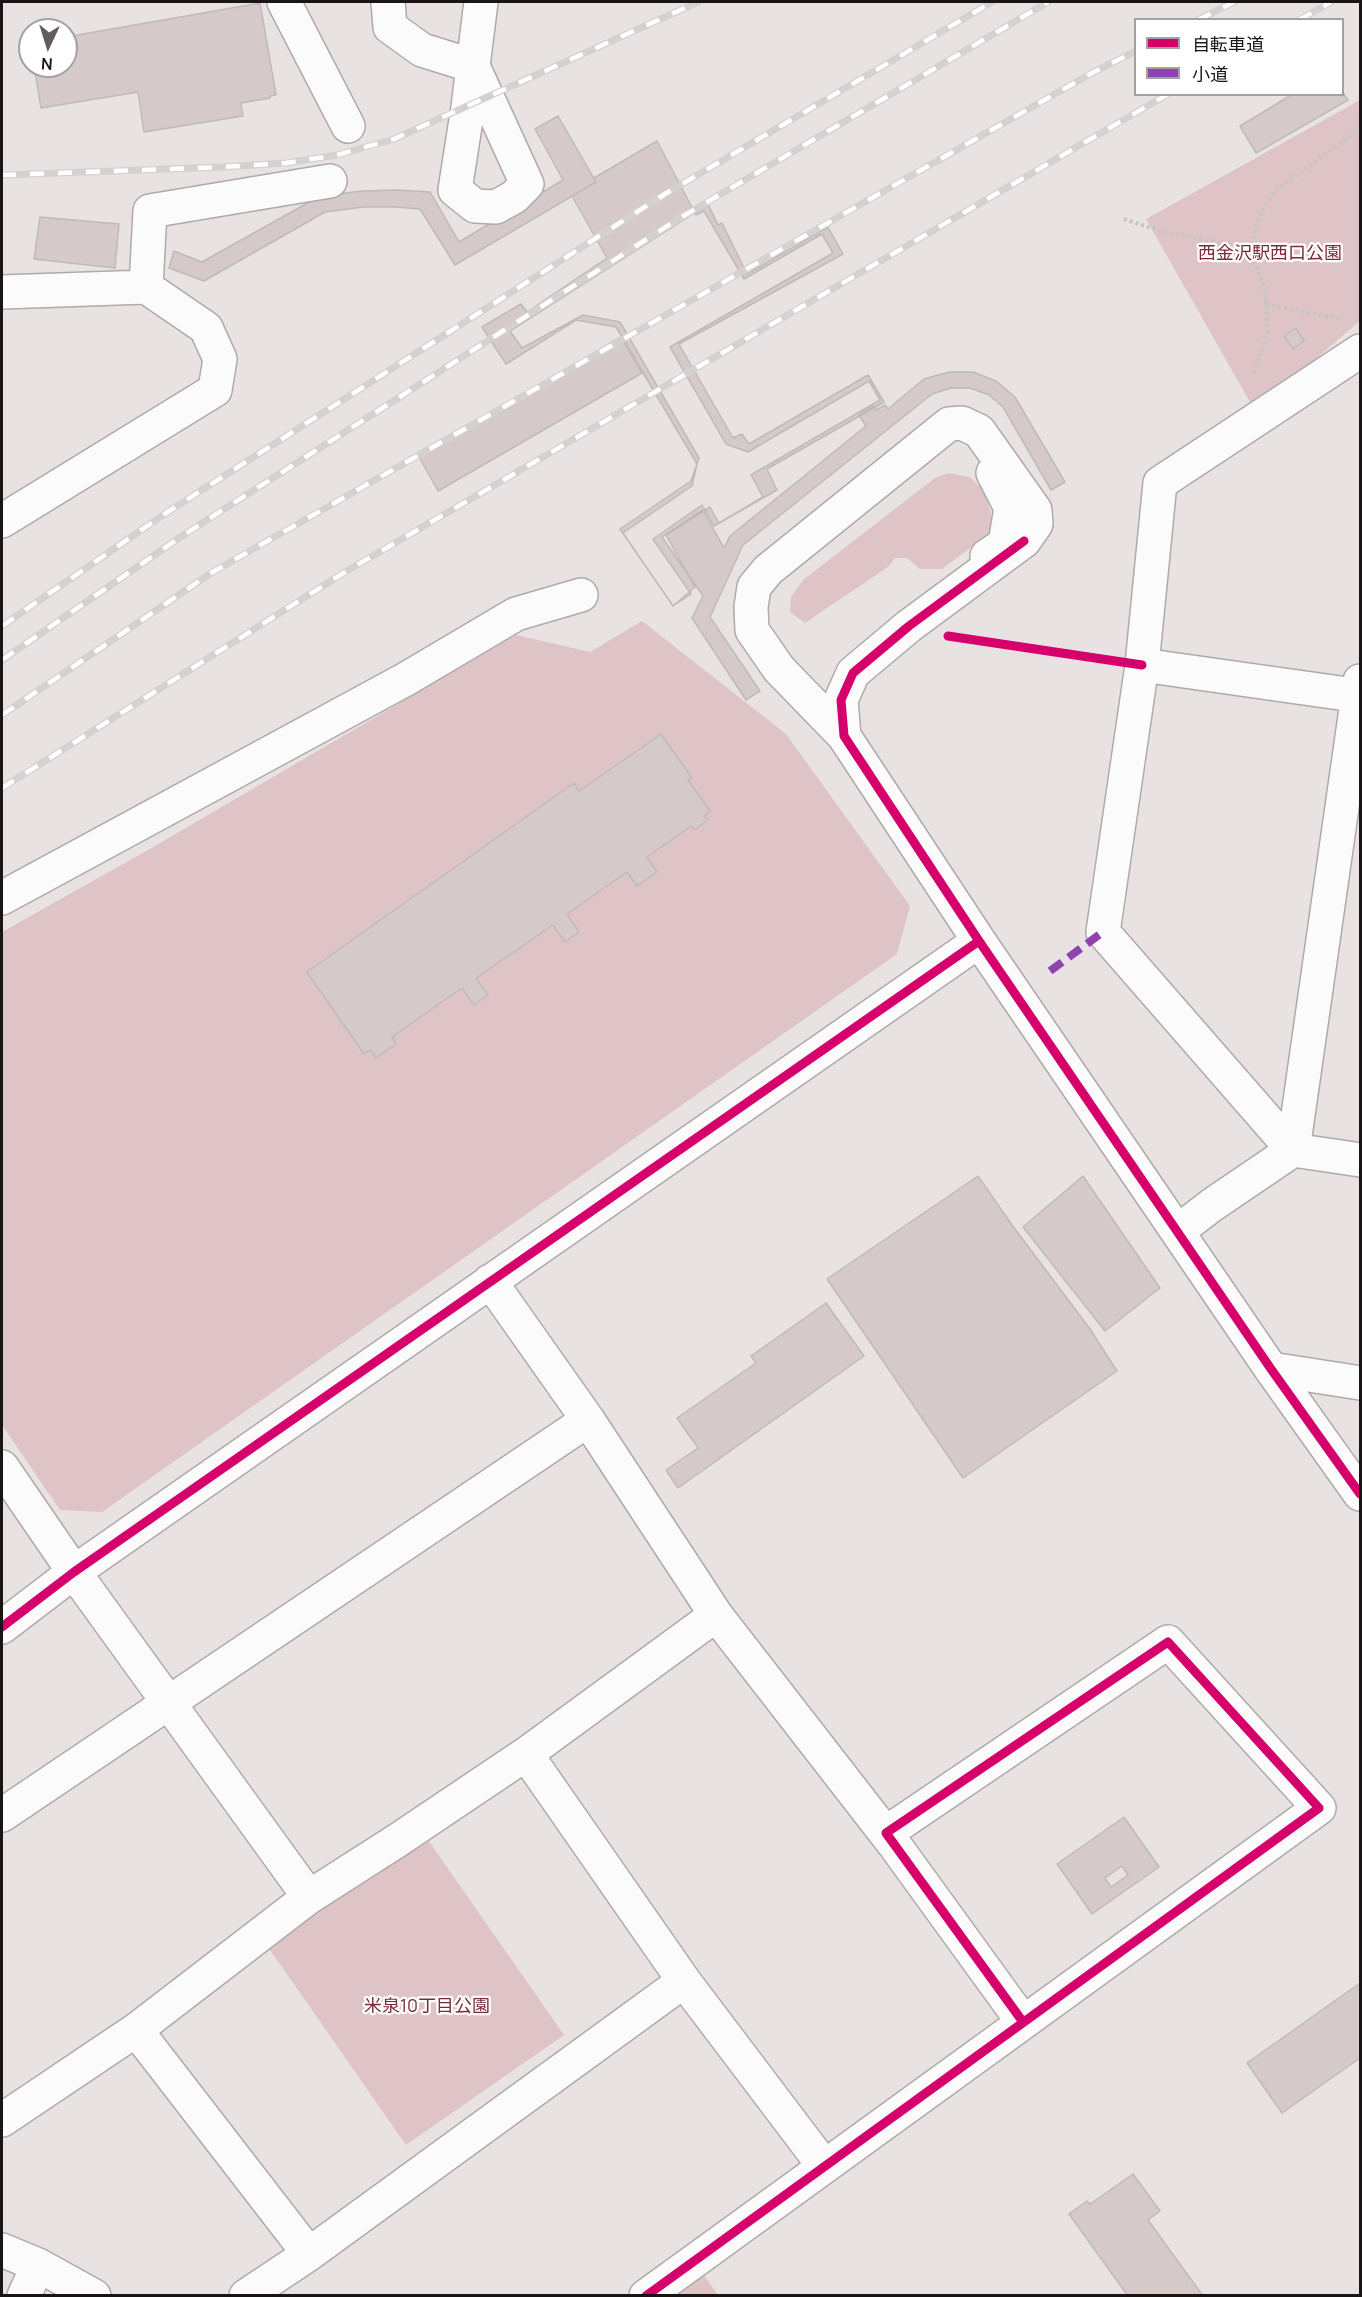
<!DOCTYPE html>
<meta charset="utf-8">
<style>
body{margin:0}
#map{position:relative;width:1362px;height:2297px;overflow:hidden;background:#e9e2e3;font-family:Manrope,"Noto Sans JP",sans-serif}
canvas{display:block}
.frame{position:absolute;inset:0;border:3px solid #191415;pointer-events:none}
.legend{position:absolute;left:1134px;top:18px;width:210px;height:78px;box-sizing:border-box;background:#fff;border:2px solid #a3a1a1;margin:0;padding:8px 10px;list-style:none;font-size:18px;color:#191415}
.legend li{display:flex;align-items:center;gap:12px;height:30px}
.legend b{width:30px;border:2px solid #a3a1a1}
.north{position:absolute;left:18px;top:18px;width:60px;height:60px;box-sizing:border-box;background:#fff;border:2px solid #a3a1a1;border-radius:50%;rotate:184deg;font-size:16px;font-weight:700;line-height:24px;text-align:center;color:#191415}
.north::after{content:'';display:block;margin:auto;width:21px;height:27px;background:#625c5d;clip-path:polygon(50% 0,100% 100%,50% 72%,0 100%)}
</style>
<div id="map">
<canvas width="1362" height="2297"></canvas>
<div class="frame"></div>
<ul class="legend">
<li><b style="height:8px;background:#d6006c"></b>自転車道</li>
<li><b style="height:8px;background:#8e44ad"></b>小道</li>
</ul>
<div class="north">N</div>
</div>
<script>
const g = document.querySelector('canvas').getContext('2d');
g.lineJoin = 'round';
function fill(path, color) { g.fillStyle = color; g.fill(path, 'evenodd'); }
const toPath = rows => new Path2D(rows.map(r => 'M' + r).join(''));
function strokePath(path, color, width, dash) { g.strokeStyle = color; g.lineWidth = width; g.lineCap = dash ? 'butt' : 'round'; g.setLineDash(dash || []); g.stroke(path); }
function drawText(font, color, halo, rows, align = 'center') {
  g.font = font + ' Manrope,"Noto Sans JP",sans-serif'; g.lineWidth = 4.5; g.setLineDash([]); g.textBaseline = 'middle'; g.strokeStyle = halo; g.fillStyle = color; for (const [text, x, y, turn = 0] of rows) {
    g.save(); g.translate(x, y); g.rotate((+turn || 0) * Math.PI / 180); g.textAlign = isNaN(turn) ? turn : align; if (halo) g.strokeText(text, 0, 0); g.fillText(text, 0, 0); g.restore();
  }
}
fill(toPath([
 [1360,100,1360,321,1255,411,1146,219],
 [948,473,970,477,984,491,992,516,989,534,942,569,920,569,907,558,895,558,888,567,805,623,790,612,791,597,803,580,935,478],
 [642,621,786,734,910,906,897,954,102,1512,60,1510,2,1425,2,932,148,850,516,635,590,652],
 [426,1837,564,2035,406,2145,268,1947],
 [701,2271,718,2295,667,2296]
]), '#dfc4c7');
const building = toPath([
 [260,3,276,95,270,96,270,98,241,103,243,116,144,132,138,92,41,108,34,66,66,66,66,37,260,3],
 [1342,91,1348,100,1256,153,1240,126,1293,94,1342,94,1342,91],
 [558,116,596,182,455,265,420,209,395,207,363,207,325,212,204,281,169,268,174,251,202,262,320,196,362,191,396,190,430,192,459,242,563,180,535,129,558,116],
 [657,141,696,215,704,211,744,279,822,234,833,253,670,347,726,444,748,452,869,381,880,400,751,475,763,497,714,526,702,505,653,539,691,594,673,606,623,533,692,486,697,464,616,327,576,320,506,364,482,327,521,304,527,312,607,258,572,196,596,182,594,178,657,141],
 [708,204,718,225,722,223,747,274,828,227,843,254,679,344,733,438,742,434,749,444,868,375,884,402,767,469,777,490,719,523,710,507,666,535,695,587,673,606,620,529,691,481,699,458,620,322,583,315,522,348,510,331,708,204],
 [40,217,119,224,115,268,34,259,40,217],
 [1296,328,1304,341,1293,349,1284,336,1296,328],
 [621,337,642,373,438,491,418,455,621,337],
 [949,372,973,372,996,381,1015,397,1065,482,1051,490,1003,407,989,395,970,388,951,388,932,394,743,545,710,617,760,691,746,700,692,618,703,596,662,537,703,510,724,548,730,536,866,426,859,415,874,406,876,410,885,405,888,409,924,379,949,372],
 [661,734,692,778,688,780,710,811,704,816,708,820,694,830,691,826,647,857,657,872,637,886,627,872,567,914,579,932,565,942,553,925,476,978,488,995,474,1005,462,988,392,1037,396,1044,376,1058,370,1050,364,1054,307,972,574,783,579,791,661,734],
 [978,1176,1012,1225,1090,1329,1117,1371,963,1478,827,1279,978,1176],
 [1083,1176,1160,1288,1105,1331,1023,1227,1083,1176],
 [826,1303,864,1356,678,1488,666,1470,698,1448,677,1418,756,1363,751,1356,826,1303],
 [1124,1817,1159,1867,1092,1914,1057,1864,1124,1817],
 [1122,1866,1128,1875,1111,1887,1105,1878,1122,1866],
 [1360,1983,1360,2058,1282,2113,1247,2063,1360,1983],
 [1133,2174,1160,2211,1148,2220,1203,2296,1128,2296,1069,2214,1087,2201,1090,2204,1133,2174]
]);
fill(building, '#d6c9ca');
strokePath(building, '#bfbaba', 1.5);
const minor = toPath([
 [284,2,348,126],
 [388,2,390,27,422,50,473,66],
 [146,287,150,211,330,181],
 [2,292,146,287,206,328,220,359,215,390,2,521],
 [987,556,1005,544,1011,508,993,473],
 [1142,665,1360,696],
 [1360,681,1293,1150,1360,1160],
 [844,736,841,700,853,673,909,626,1024,541,1036,524,1035,510,979,431,962,423,949,424,768,570,754,587,751,607,752,630,779,669,844,736,979,941,1271,1369,1360,1494],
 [1178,1231,1212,1205,1293,1150,1103,932,1142,665,1160,483,1360,351],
 [490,1281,588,1420],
 [1271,1369,1360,1383],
 [2,1467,74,1572,309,1897,136,2030,309,2254],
 [2,1627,74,1572,979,941],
 [526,1754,716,1615,893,1843],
 [2,1815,588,1420,716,1615],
 [684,1981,824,2166],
 [2,2120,136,2030],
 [2,2250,38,2265],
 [24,2296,38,2265,94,2296],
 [246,2296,309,2254,684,1981,526,1754,398,1840,309,1897],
 [646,2296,1319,1808,1168,1642,886,1833,1023,2022]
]);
const tertiary = toPath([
 [2,898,406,679,516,614,581,595]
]);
const secondary = toPath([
 [473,66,527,184,514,197,496,207,475,206,455,190,468,107,473,66,481,2]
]);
strokePath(minor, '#afaaaa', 36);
strokePath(tertiary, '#afaaaa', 36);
strokePath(secondary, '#afaaaa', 36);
strokePath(toPath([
 [1124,219,1160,231,1237,246,1256,266,1265,288,1268,333,1253,374],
 [1248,256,1261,212,1276,190,1360,129],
 [1266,304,1339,319]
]), '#c7c4c4', 4, [3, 3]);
strokePath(minor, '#fcfbfb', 33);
strokePath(tertiary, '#fcfbfb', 33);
strokePath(secondary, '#fcfbfb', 33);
const rail = toPath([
 [1198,20,1234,2],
 [1299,20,1331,2],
 [2,175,223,167,286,163,337,155,394,139,698,2],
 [2,626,166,513,665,194,992,2],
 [2,660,182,536,680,218,1048,2],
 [2,715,211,573,1092,73,1136,51],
 [2,788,345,572,1168,94]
]);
strokePath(rail, '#d4d1d1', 7);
strokePath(rail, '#fff', 4.5, [14]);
strokePath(toPath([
 [1050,971,1103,932]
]), '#8e44ad', 8, [15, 8]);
strokePath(toPath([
 [1024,541,909,626,853,673,841,700,844,736,979,941,1271,1369,1360,1494],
 [948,636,1142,665],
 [2,1627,74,1572,979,941],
 [646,2296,1319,1808,1168,1642,886,1833,1023,2022]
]), '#d6006c', 9);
drawText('18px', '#7b2a39', '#fff', [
 ["西金沢駅西口公園",1270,254],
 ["米泉10丁目公園",427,2007]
]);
</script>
